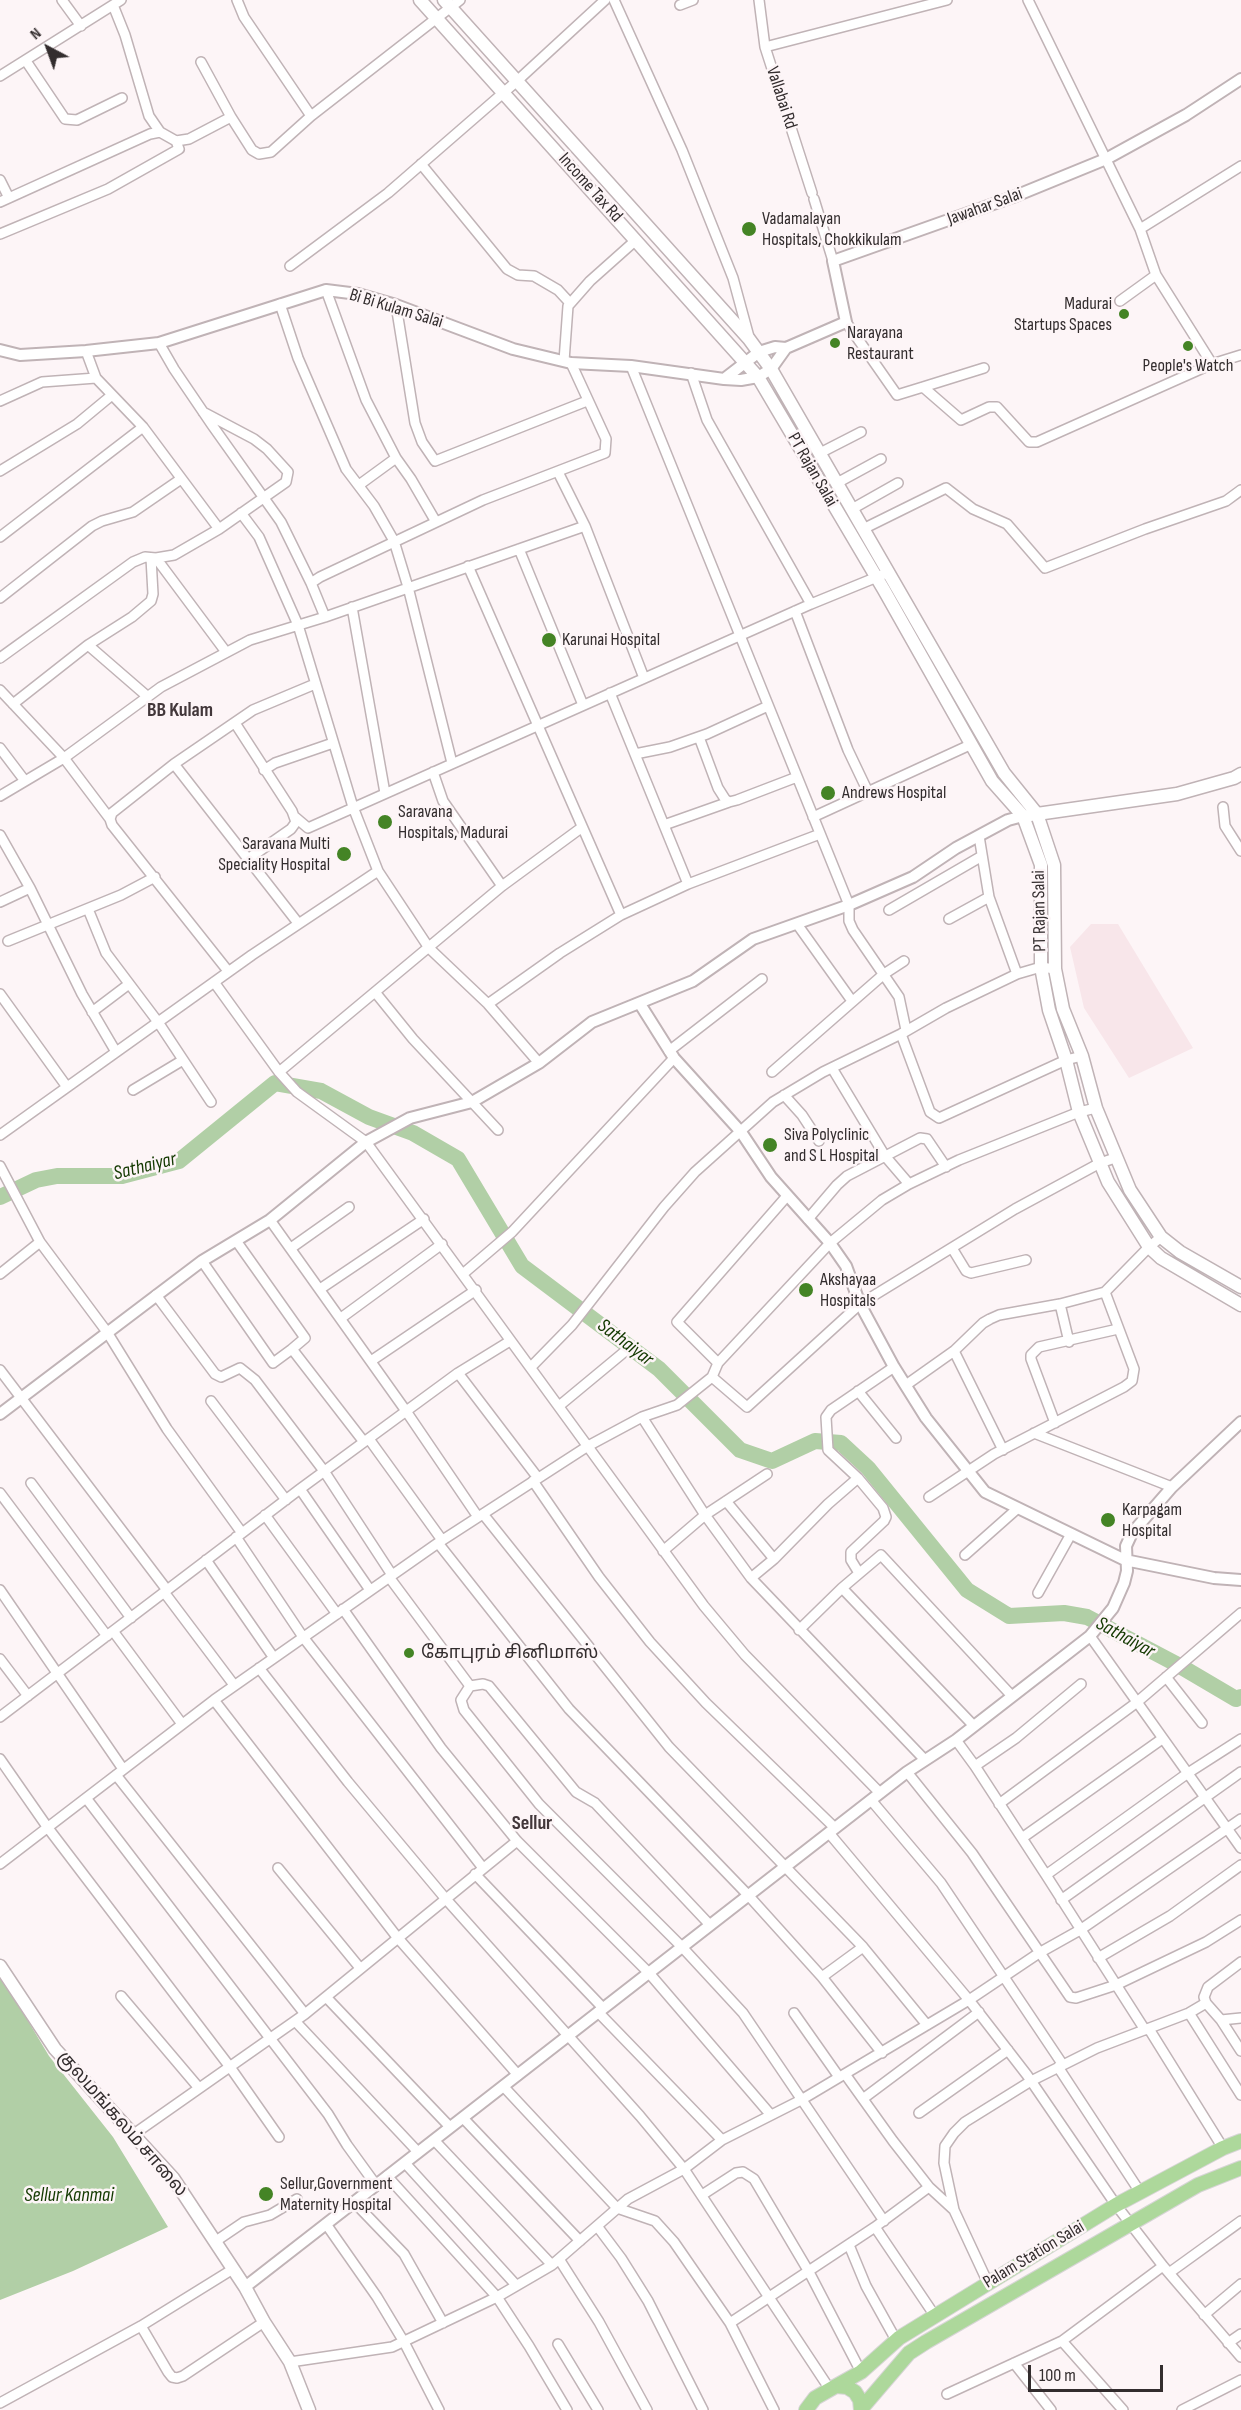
<!DOCTYPE html>
<meta charset="utf-8">
<style>
body{margin:0}
#map{position:relative;width:1241px;height:2410px;overflow:hidden;background:#fdf5f7;font-family:"Sofia Sans Condensed",sans-serif}
canvas{display:block}
.north{position:absolute;left:18px;top:18px;width:60px;height:60px;-webkit-text-stroke:4px #fdf5f7;paint-order:stroke;rotate:319deg;font-size:16px;font-weight:700;line-height:24px;text-align:center;color:#332d2e}
.north::after{content:'';display:block;margin:auto;width:21px;height:27px;background:#332d2e;clip-path:polygon(50% 0,100% 100%,50% 72%,0 100%)}
.scale{position:absolute;left:1028px;top:2365px;width:135px;height:27px;box-sizing:border-box;border:3px solid #332d2e;border-top:0;padding-left:8px;font-size:18px;line-height:21px;white-space:nowrap;color:#332d2e;-webkit-text-stroke:4px #fdf5f7;paint-order:stroke}
</style>
<div id="map">
<canvas width="1241" height="2410"></canvas>
<div class="north">N</div>
<div class="scale">100 m</div>
</div>
<script>
const g = document.querySelector('canvas').getContext('2d');
g.lineJoin = 'round';
function fill(path, color) { g.fillStyle = color; g.fill(path, 'evenodd'); }
const toPath = rows => new Path2D(rows.map(r => 'M' + r).join(''));
function strokePath(path, color, width, dash) { g.strokeStyle = color; g.lineWidth = width; g.lineCap = dash ? 'butt' : 'round'; g.setLineDash(dash || []); g.stroke(path); }
function drawText(font, color, halo, rows, align = 'center') {
  g.font = font + ' "Sofia Sans Condensed","Noto Sans Tamil",sans-serif'; g.lineWidth = 5; g.setLineDash([]); g.textBaseline = 'middle'; g.strokeStyle = halo; g.fillStyle = color; for (const [text, x, y, turn = 0] of rows) {
    g.save(); g.translate(x, y); g.rotate((+turn || 0) * Math.PI / 180); g.textAlign = isNaN(turn) ? turn : align; if (halo) g.strokeText(text, 0, 0); g.fillText(text, 0, 0); g.restore();
  }
}
fill(toPath([
 [1091,924,1118,924,1193,1048,1129,1078,1084,1008,1070,947]
]), '#f8e6ea');
fill(toPath([
 [0,1974,49,2056,113,2137,168,2227,73,2271,0,2300]
]), '#b1cfa6');
strokePath(toPath([
 [0,1197,36,1180,57,1176,122,1176,179,1161,275,1083,321,1091,369,1117,413,1133,458,1159,522,1266,659,1369,740,1450,772,1461,815,1441,841,1443,868,1468,967,1590,1009,1616,1064,1613,1087,1617,1180,1666,1236,1699,1241,1697]
]), '#b1cfa6', 16);
const minor = toPath([
 [62,0,81,26],
 [237,0,244,17,311,116],
 [614,0,682,150,733,278,749,337],
 [759,0,765,47,812,193],
 [1028,0,1140,229,1156,275,1212,364],
 [113,5,125,35,149,116,160,132],
 [680,5,693,0],
 [765,47,947,0],
 [26,61,65,119,77,120,122,98],
 [201,62,231,117],
 [0,76,121,0],
 [421,164,507,269,518,275,534,276,558,290,570,303],
 [0,180,9,198],
 [814,199,833,261],
 [0,202,150,134,160,132,176,141,189,139,231,117,252,150,259,154,271,152,311,116,460,0],
 [1140,229,1241,166],
 [0,234,108,189,179,149,176,141],
 [290,266,388,193,517,81,605,0],
 [326,290,366,400,396,458,411,479,436,522],
 [1120,301,1156,275],
 [280,304,298,358,346,469,374,506,394,541,408,587,452,763],
 [396,305,415,423,422,442,435,461,587,401],
 [846,322,897,395,923,387,961,420,989,407,997,407,1029,442,1037,442,1212,364,1241,355],
 [159,343,174,369,212,425,281,522,311,583],
 [86,351,96,378,143,427,219,529],
 [564,361,568,306,590,281,636,240],
 [631,366,849,905,849,921,853,930,899,997,906,1030],
 [691,373,707,420,811,604],
 [923,387,984,368],
 [0,401,42,382,96,378],
 [820,453,861,432],
 [0,471,77,424,112,395],
 [558,472,585,526,644,678],
 [837,483,881,459],
 [359,485,396,458],
 [852,509,898,483],
 [241,513,259,537,298,625,353,807,378,871,429,948,488,1004,539,1063],
 [863,529,946,488,973,509,1007,524,1045,568,1145,529,1226,501,1241,490],
 [0,537,143,427],
 [519,549,583,705],
 [156,558,226,652],
 [468,566,621,915],
 [0,598,92,526,102,521,133,512,181,479],
 [352,607,385,793],
 [795,611,848,750,868,792],
 [325,617,311,583,320,577,483,500,605,453,606,439,571,363],
 [88,645,148,697],
 [0,658,133,562,145,557,156,558,174,555,219,529,286,482,288,472,267,449,254,439,203,412],
 [0,690,64,758,110,819],
 [610,693,688,884],
 [13,704,88,645,132,617,151,601,153,594,151,558],
 [235,723,292,811,296,822,291,829,248,859],
 [699,737,718,788,725,799,729,802,737,800,797,777],
 [0,748,25,781],
 [635,754,670,747,707,734,768,706],
 [174,764,298,923],
 [264,770,275,763,333,743],
 [433,772,443,801,502,886],
 [0,796,64,758,161,687,250,640,325,617,585,526],
 [1223,807,1225,826,1241,851],
 [295,817,308,828,811,604,882,575],
 [813,817,972,744],
 [664,825,729,802],
 [0,835,30,888,82,994,116,1052],
 [979,836,989,897,1017,974],
 [0,902,30,888],
 [88,909,106,953,158,1022,211,1102],
 [889,910,982,856],
 [949,919,989,897],
 [797,924,852,1001],
 [8,941,121,895,155,877],
 [228,971,112,825,110,819,112,813,174,764,253,710,315,684],
 [214,982,279,1072,297,1092,366,1142,704,1606,745,1655,880,1793],
 [375,992,413,1039,498,1130],
 [0,994,67,1087],
 [488,1004,560,953,621,915,688,884,820,834],
 [92,1012,129,984],
 [901,1034,930,1112,939,1118,1066,1060,1082,1056],
 [669,1051,762,979],
 [832,1068,885,1156,909,1184],
 [279,1072,502,886,581,828],
 [772,1072,884,974,904,961],
 [133,1090,183,1060],
 [784,1095,802,1115,819,1141],
 [0,1135,252,955,378,871],
 [0,1166,40,1242,107,1332,167,1429,242,1533],
 [808,1219,837,1185,847,1176,920,1138,927,1139,946,1167],
 [270,1220,406,1411,478,1517],
 [237,1242,305,1338,292,1349],
 [291,1248,349,1207],
 [952,1248,966,1271,971,1273,1026,1260],
 [202,1261,273,1363,292,1349,364,1442],
 [464,1273,512,1232,674,1058],
 [0,1274,40,1242],
 [320,1289,424,1219],
 [156,1295,215,1374,221,1377,240,1368,255,1380,324,1471,392,1575],
 [1060,1304,1069,1342],
 [341,1318,442,1244],
 [954,1351,1003,1450],
 [371,1361,476,1290],
 [718,1363,677,1322,787,1196],
 [531,1367,572,1325,664,1207,695,1172,773,1102,823,1072,901,1034,946,1008,1017,974,1041,967,1055,969],
 [0,1370,167,1590],
 [458,1373,538,1478],
 [712,1377,747,1407,860,1304,1015,1209,1100,1163,1115,1158],
 [906,1385,954,1351,983,1323,990,1319,999,1315,1060,1304,1105,1292,1149,1247,1161,1237],
 [858,1391,896,1438],
 [211,1401,286,1500],
 [559,1406,629,1348],
 [642,1417,705,1515,751,1578,925,1760],
 [1055,1423,1031,1359,1031,1355,1039,1347,1118,1329],
 [1034,1433,1172,1487],
 [369,1439,442,1540],
 [858,1478,883,1508,886,1517,884,1521,851,1552,851,1560,859,1573],
 [533,1481,599,1577,650,1642,706,1703,835,1828],
 [31,1483,131,1618],
 [300,1489,370,1590],
 [0,1493,107,1636],
 [929,1497,994,1454,1124,1387,1132,1381,1134,1369,1105,1292],
 [726,1501,774,1559],
 [483,1514,669,1747,863,1947,927,2025],
 [265,1515,337,1614],
 [236,1537,303,1637,483,1868],
 [438,1543,569,1709,748,1895,822,1977,882,2053],
 [663,1551,705,1515,767,1474],
 [965,1555,1018,1508],
 [206,1560,274,1658],
 [389,1577,470,1686],
 [751,1578,774,1559,828,1504,858,1478,828,1450,826,1417,831,1410,894,1367],
 [842,1588,973,1725],
 [0,1590,123,1769],
 [164,1592,234,1685],
 [1038,1593,1071,1534],
 [343,1609,441,1748,517,1841,649,1973,770,2114],
 [799,1630,842,1588,881,1555,1011,1695],
 [113,1631,182,1724],
 [1090,1636,1241,1848],
 [0,1659,28,1696],
 [259,1668,348,1782,445,1898,640,2116,684,2169,829,2388],
 [1166,1677,1202,1723],
 [214,1700,397,1937,518,2075],
 [0,1717,300,1489,458,1373,510,1341],
 [956,1740,975,1766,1046,1875,1145,2030],
 [0,1759,48,1828,230,2067,279,2137],
 [975,1766,1016,1738,1081,1684],
 [907,1772,972,1853,1070,1997,1076,1998,1116,1985,1206,1942,1241,1920],
 [116,1775,305,2014],
 [86,1798,328,2114,347,2145,376,2185],
 [871,1800,941,1883,1063,2065],
 [999,1804,1136,1703,1241,1613],
 [829,1833,969,2000,1027,2075,1116,2205,1163,2266,1241,2357],
 [1022,1838,1162,1739],
 [0,1864,214,1700,438,1543,588,1446,642,1417,677,1405,712,1377,718,1363,830,1243,882,1200,909,1184,959,1160,1079,1112,1096,1108],
 [278,1868,360,1968],
 [475,1874,603,2008],
 [1046,1875,1188,1773,1241,1739],
 [1061,1900,1241,1772],
 [710,1925,595,1803,576,1792,489,1686,483,1684,470,1686,461,1700,464,1710,539,1804,682,1947,743,2013,884,2221],
 [1098,1958,1170,1916,1241,1865],
 [822,1977,863,1947],
 [121,1996,199,2088],
 [326,1997,450,2127],
 [1206,2003,1221,2020,1241,2051],
 [598,2012,722,2140],
 [794,2013,839,2077],
 [1189,2013,1241,2095],
 [1221,2020,1241,2018],
 [295,2021,418,2152],
 [1149,2029,1223,2148],
 [1058,2067,1140,2192],
 [845,2074,893,2141,929,2187,954,2210],
 [503,2086,617,2208,655,2221,674,2242,730,2323,875,2227,929,2187],
 [864,2098,979,2012],
 [919,2113,1008,2050],
 [463,2118,580,2241],
 [134,2134,305,2014,517,1841],
 [434,2140,552,2265],
 [405,2163,516,2285],
 [387,2176,497,2297,529,2346,567,2410],
 [702,2195,736,2173,743,2172,754,2179,809,2272,861,2372],
 [354,2202,404,2254,443,2323],
 [326,2224,377,2297,404,2342,439,2410],
 [597,2226,621,2258,648,2301,703,2410],
 [875,2227,935,2316],
 [216,2241,244,2222,270,2215,297,2199],
 [849,2245,866,2286,896,2340],
 [559,2259,599,2322,647,2410],
 [1169,2273,1241,2221],
 [988,2283,954,2210,944,2163,945,2146,954,2133,965,2122,1031,2081,1097,2048,1189,2013,1206,2003,1204,1997,1208,1987,1241,1962],
 [1204,2315,1241,2284],
 [730,2323,774,2410],
 [141,2326,168,2372,172,2377,177,2378,183,2376,264,2322],
 [1062,2341,1123,2410],
 [1228,2343,1241,2334],
 [558,2344,598,2410],
 [290,2362,392,2347,497,2297,552,2265,628,2199,684,2169,722,2140,801,2100,969,2000,1039,1953,1080,1930,1241,1819],
 [1014,2363,1051,2410],
 [947,2394,1062,2341,1163,2266],
 [0,2403,141,2326,233,2269],
 [1182,2410,1241,2380]
]);
const tertiary = toPath([
 [0,350,20,355,86,351,159,343,326,290,358,294,396,305,513,349,571,363,631,366,724,379,741,380,758,377,771,369,786,348,846,322,833,261,1013,197,1106,159,1186,115,1241,79],
 [724,379,759,352,775,347,786,348],
 [640,1004,674,1058,741,1132,771,1177,830,1243,846,1266,860,1304,894,1367,926,1418,985,1492,1125,1560,1214,1578,1241,1580],
 [0,1414,202,1261,270,1220,366,1142,410,1118,472,1102,539,1063,592,1022,693,981,753,939,849,905,913,877,956,848,1008,820,1023,816],
 [245,2287,907,1772,956,1740,1090,1636,1113,1608,1124,1583,1127,1571,1126,1546,1132,1533,1172,1487,1241,1422]
]);
const secondary = toPath([
 [420,0,758,377,884,590,992,781,1023,816,1041,865,1041,967,1049,1010,1066,1060,1079,1112,1108,1182,1149,1247,1161,1258,1241,1305],
 [444,0,749,339,771,369,1004,773,1037,814,1054,865,1055,969,1063,1009,1082,1056,1096,1108,1130,1190,1161,1237,1180,1252,1241,1287],
 [1030,815,1177,794,1234,778,1241,774],
 [0,1966,55,2049,173,2178,245,2287,264,2322,290,2362,309,2410]
]);
const primary = toPath([
 [836,2386,861,2372,899,2338,1116,2205,1223,2148,1241,2141],
 [861,2409,909,2353,926,2342,1198,2185,1241,2168],
 [806,2410,815,2398,836,2386,847,2387,855,2392,860,2400,861,2410]
]);
strokePath(minor, '#c0b3b6', 12);
strokePath(tertiary, '#c0b3b6', 14);
strokePath(secondary, '#c0b3b6', 15);
strokePath(primary, '#d6d5d5', 16);
strokePath(minor, '#fff', 9);
strokePath(tertiary, '#fff', 10);
strokePath(secondary, '#fff', 12);
strokePath(primary, '#add89b', 14);
for (const [x, y, r, color] of [
 [749,229,8,"#448425"],
 [1124,314,6,"#448425"],
 [835,343,6,"#448425"],
 [1188,346,6,"#448425"],
 [549,640,8,"#448425"],
 [828,793,8,"#448425"],
 [385,822,8,"#448425"],
 [344,854,8,"#448425"],
 [770,1145,8,"#448425"],
 [806,1290,8,"#448425"],
 [1108,1520,8,"#448425"],
 [409,1653,6,"#448425"],
 [266,2194,8,"#448425"]
]) { const dot = new Path2D(); dot.arc(x, y, r, 0, 2 * Math.PI); g.fillStyle = color; g.fill(dot); strokePath(dot, '#fdf5f7', 2); }
drawText('18px', '#332d2e', '#fdf5f7', [
 ["Vallabai Rd",781,98,72],
 ["Income Tax Rd",590,188,48],
 ["Jawahar Salai",985,207,-20],
 ["Bi Bi Kulam Salai",396,309,17],
 ["PT Rajan Salai",812,470,60],
 ["PT Rajan Salai",1040,911,-91],
 ["குலமங்கலம் சாலை",122,2124,49],
 ["Palam Station Salai",1034,2255,-31]
]);
drawText('18px', '#332d2e', '#fdf5f7', [
 ["Vadamalayan",762,219],
 ["Hospitals, Chokkikulam",762,240],
 ["Madurai",1112,304,"right"],
 ["Startups Spaces",1112,325,"right"],
 ["Narayana",847,333],
 ["Restaurant",847,354],
 ["People's Watch",1188,366,"center"],
 ["Karunai Hospital",562,640],
 ["Andrews Hospital",842,793],
 ["Saravana",398,812],
 ["Hospitals, Madurai",398,833],
 ["Saravana Multi",330,844,"right"],
 ["Speciality Hospital",330,865,"right"],
 ["Siva Polyclinic",784,1135],
 ["and S L Hospital",784,1156],
 ["Akshayaa",820,1280],
 ["Hospitals",820,1301],
 ["Karpagam",1122,1510],
 ["Hospital",1122,1531],
 ["கோபுரம் சினிமாஸ்",421,1653],
 ["Sellur,Government",280,2184],
 ["Maternity Hospital",280,2205]
], 'left');
drawText('bold 20px', '#42373a', '#fdf5f7', [
 ["BB Kulam",180,711],
 ["Sellur",532,1824]
]);
drawText('italic 20px', '#133900', '#fdf5f7', [
 ["Sathaiyar",145,1167,-14],
 ["Sathaiyar",625,1343,37],
 ["Sathaiyar",1125,1638,29],
 ["Sellur Kanmai",69,2196]
]);
</script>
